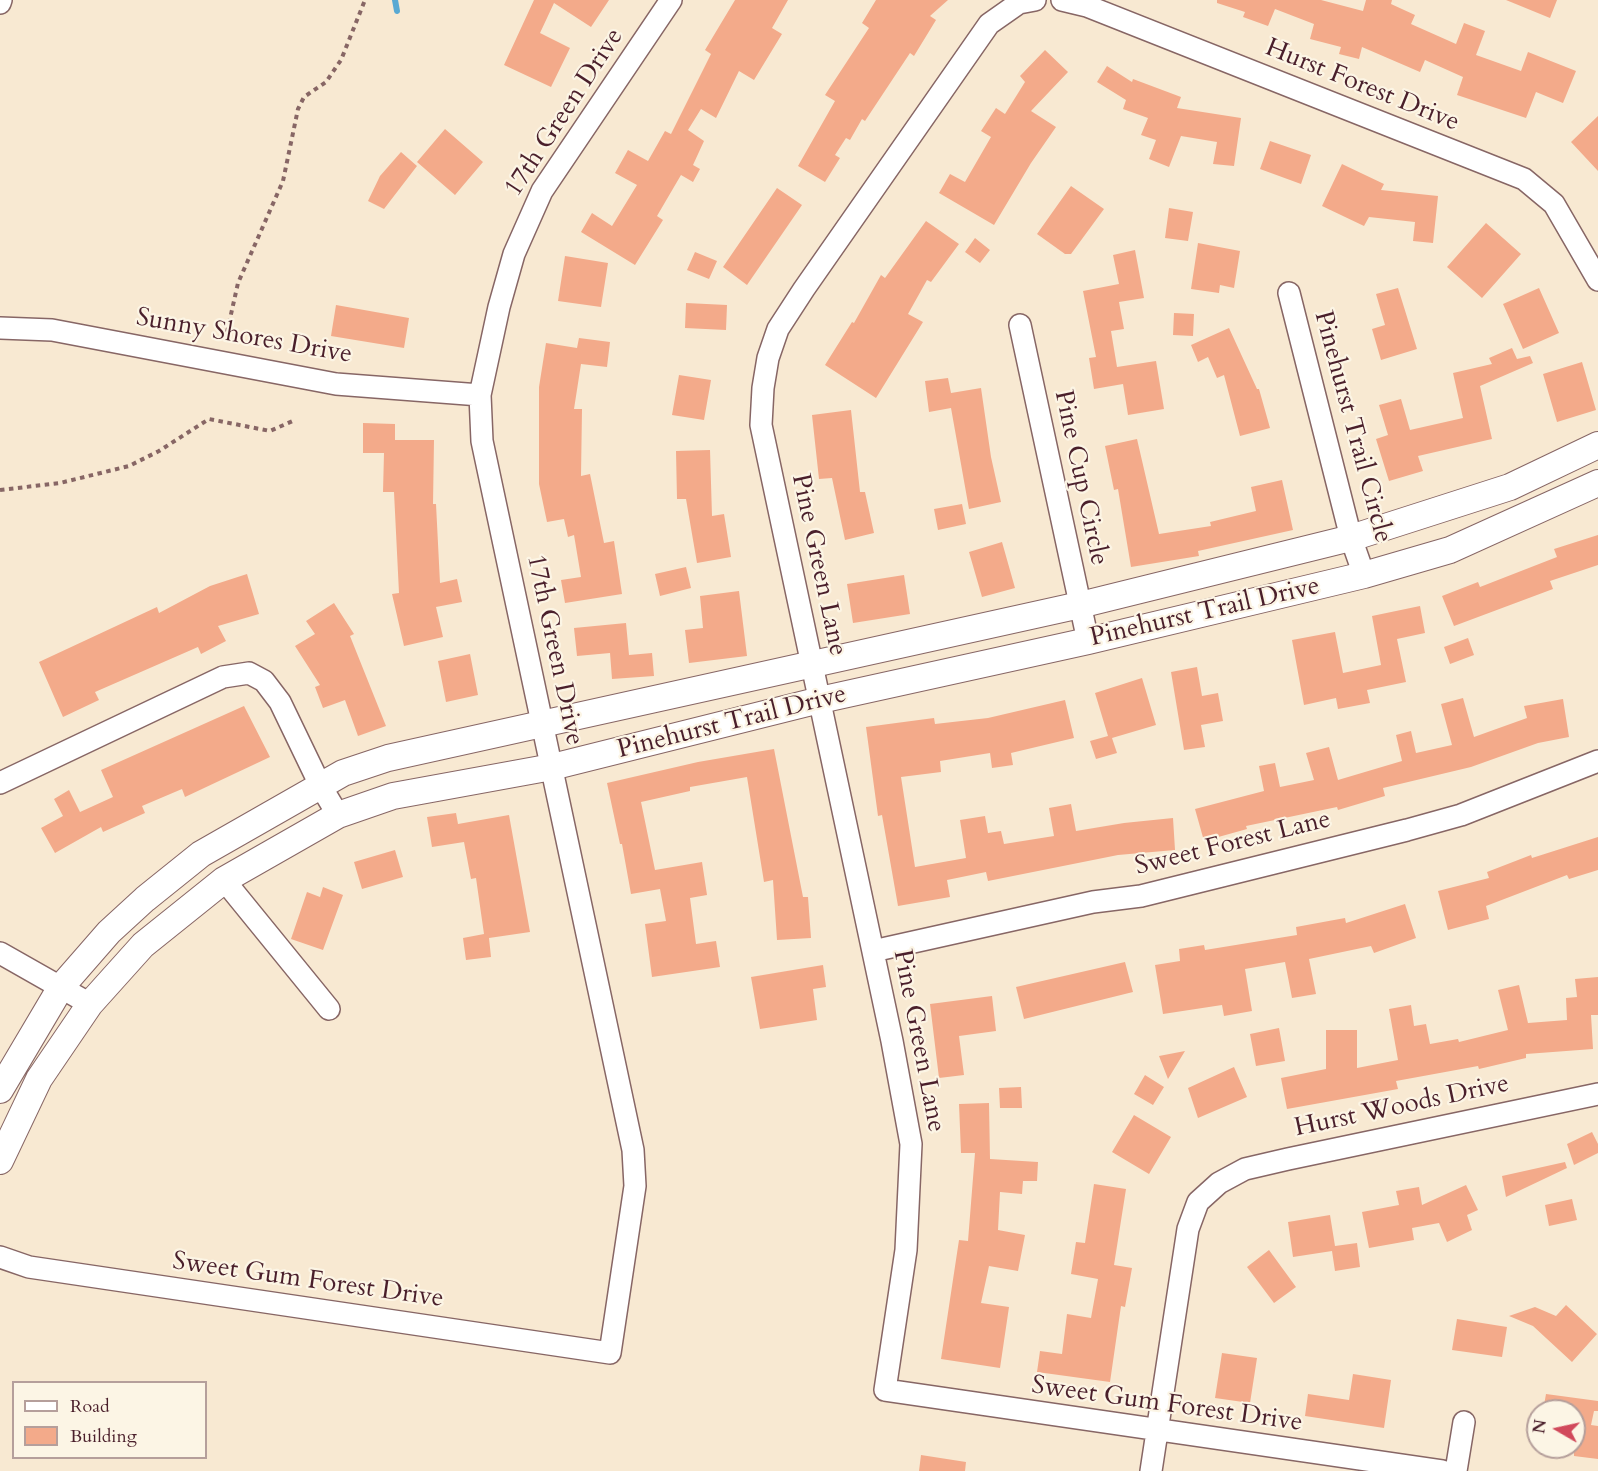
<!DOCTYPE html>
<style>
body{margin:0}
#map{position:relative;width:1598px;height:1471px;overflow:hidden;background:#f8e9d2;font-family:Cardo,serif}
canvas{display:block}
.legend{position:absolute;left:12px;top:1381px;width:195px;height:78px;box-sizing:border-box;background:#fcf5e5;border:2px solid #b59f9b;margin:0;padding:8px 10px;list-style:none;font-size:18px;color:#4a1f2b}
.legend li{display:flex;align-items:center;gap:12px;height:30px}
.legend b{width:30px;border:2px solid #b59f9b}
.north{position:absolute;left:1526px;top:1399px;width:60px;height:60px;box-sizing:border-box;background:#fcf5e5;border:2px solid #b59f9b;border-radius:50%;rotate:279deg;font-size:16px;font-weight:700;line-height:24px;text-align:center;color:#4a1f2b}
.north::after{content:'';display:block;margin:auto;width:21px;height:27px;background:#d1495b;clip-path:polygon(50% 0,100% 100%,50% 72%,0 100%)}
</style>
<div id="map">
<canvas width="1598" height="1471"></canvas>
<ul class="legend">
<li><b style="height:8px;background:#fff"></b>Road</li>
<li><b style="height:16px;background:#f3aa8a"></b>Building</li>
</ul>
<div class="north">N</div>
</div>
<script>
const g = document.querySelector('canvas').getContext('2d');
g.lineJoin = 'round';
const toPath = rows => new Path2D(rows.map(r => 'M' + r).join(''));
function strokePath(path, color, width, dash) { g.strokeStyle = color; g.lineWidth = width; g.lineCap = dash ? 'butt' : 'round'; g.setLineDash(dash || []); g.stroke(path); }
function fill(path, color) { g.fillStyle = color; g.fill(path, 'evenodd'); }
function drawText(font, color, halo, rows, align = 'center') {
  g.font = font + ' Cardo,serif'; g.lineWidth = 4.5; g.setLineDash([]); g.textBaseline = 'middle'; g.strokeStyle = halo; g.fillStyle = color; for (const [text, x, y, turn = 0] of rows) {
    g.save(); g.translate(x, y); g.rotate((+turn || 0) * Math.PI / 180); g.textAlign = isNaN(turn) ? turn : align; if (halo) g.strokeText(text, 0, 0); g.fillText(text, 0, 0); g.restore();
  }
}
strokePath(toPath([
 [395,0,397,11]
]), '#59a9d3', 6);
fill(toPath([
 [534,0,609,0,591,27,554,3,540,33,570,48,551,87,504,65],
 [735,0,788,0,772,28,782,34,754,80,739,71,716,118,701,109,688,130,704,141,693,165,700,169,693,182,681,175,657,216,663,220,635,265,581,232,592,213,612,226,637,185,615,173,628,150,648,161,665,131,671,134,711,54,705,50],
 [876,0,948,0,930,16,936,20,914,56,910,53,865,121,862,119,850,140,846,138,835,155,840,158,825,182,798,166,835,101,825,95,869,28,862,23],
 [1217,0,1321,0,1363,11,1366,0,1392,0,1391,4,1415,15,1411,24,1456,44,1464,23,1485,31,1476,55,1521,71,1528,52,1576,71,1563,103,1536,92,1526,118,1457,95,1463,77,1425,60,1420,72,1362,47,1359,59,1339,54,1341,47,1310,39,1314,24,1275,9,1268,26,1243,17,1245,12,1217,3],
 [1506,0,1557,0,1550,18],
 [1045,50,1068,72,1031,111,1056,127,1031,163,994,225,939,193,950,174,965,182,991,137,981,131,996,108,1005,114,1025,82,1020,76],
 [1107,66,1132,82,1133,79,1181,97,1177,108,1241,118,1234,166,1213,164,1217,142,1181,136,1169,167,1149,159,1156,140,1141,135,1148,118,1123,109,1126,100,1097,82],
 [1598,116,1598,171,1571,142],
 [445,129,483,162,455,195,417,162],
 [1270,141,1311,155,1301,184,1260,169],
 [401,152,417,166,384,209,368,201,380,176],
 [1342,164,1384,184,1381,190,1438,196,1433,243,1413,241,1415,222,1369,217,1364,226,1322,206],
 [1071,186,1104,209,1071,254,1065,254,1037,234],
 [777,188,802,205,747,285,723,267],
 [1169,208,1193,212,1188,241,1165,238],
 [926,221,959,244,931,282,927,280,908,314,923,322,876,398,825,365,852,322,854,323,881,275,885,278],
 [1486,223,1521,254,1482,298,1447,267],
 [975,238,990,250,980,263,965,252],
 [1198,243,1240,251,1234,288,1220,285,1219,293,1191,289],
 [1135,250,1144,298,1119,302,1124,329,1111,331,1117,367,1156,361,1164,409,1128,415,1123,384,1094,389,1089,358,1096,357,1083,291,1119,284,1113,255],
 [695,252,717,261,709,279,687,270],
 [565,256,608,263,601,307,558,301],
 [1398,288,1417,349,1381,360,1372,329,1385,325,1376,294],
 [1539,288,1559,333,1523,349,1503,304],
 [686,303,727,305,726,330,685,328],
 [336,305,409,318,404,348,331,336],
 [1174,313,1194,314,1193,336,1173,335],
 [1229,328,1257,389,1259,389,1270,428,1240,436,1224,375,1217,378,1208,357,1198,362,1191,345],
 [579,338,610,342,607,367,581,364,574,409,582,409,581,476,590,474,604,543,614,541,622,594,565,603,561,580,581,577,574,535,568,537,564,519,547,522,539,484,539,387,546,343,577,348],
 [1512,348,1517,359,1530,356,1533,363,1480,386,1492,439,1418,456,1423,471,1389,481,1376,439,1388,435,1379,405,1401,399,1410,430,1463,418,1453,373,1492,364,1489,358],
 [1582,362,1596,410,1557,422,1543,374],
 [679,375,711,380,704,420,672,415],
 [948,378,951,393,981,388,991,457,1001,502,969,509,951,408,929,412,925,381],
 [851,410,860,492,865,492,874,533,845,540,832,478,819,479,812,415],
 [363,423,395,424,395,440,434,440,433,504,436,504,440,583,457,579,462,602,436,607,443,637,404,646,392,594,399,593,394,492,383,492,384,453,363,453],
 [1137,439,1159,534,1211,526,1210,522,1256,511,1251,487,1282,480,1293,530,1198,551,1199,556,1131,567,1118,489,1114,490,1105,446],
 [710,450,712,516,724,514,731,557,697,563,686,499,677,499,676,451],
 [962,504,966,524,938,530,934,509],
 [1598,535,1598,565,1550,581,1553,589,1454,626,1442,596,1478,582,1480,587,1557,557,1554,549],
 [1002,542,1015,588,982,597,969,552],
 [686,567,691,588,660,596,655,574],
 [247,574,259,614,218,626,226,641,201,654,198,647,95,692,99,700,63,717,39,662,157,607,159,613,210,586],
 [904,575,910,614,853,623,847,584],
 [739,591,747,656,689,663,685,630,703,628,700,596],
 [334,603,354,634,350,636,386,726,358,736,345,700,323,708,315,687,320,685,295,646,315,634,306,621],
 [1420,606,1425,633,1397,639,1406,682,1367,690,1370,703,1338,709,1336,698,1304,705,1292,640,1335,632,1343,673,1381,665,1372,616],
 [626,623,629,655,652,653,654,676,612,679,610,653,577,656,574,628],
 [1468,638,1474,655,1450,664,1444,647],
 [470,654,478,695,446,702,438,661],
 [1197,667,1202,696,1218,693,1223,721,1201,725,1205,747,1184,750,1171,672],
 [1142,678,1156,725,1112,738,1117,753,1096,759,1090,741,1108,736,1095,693],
 [1463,698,1474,737,1527,718,1524,706,1563,699,1569,737,1538,743,1471,767,1383,788,1385,796,1338,810,1337,807,1246,826,1247,829,1204,841,1195,809,1264,791,1259,766,1275,763,1280,787,1314,780,1306,753,1329,747,1338,780,1402,761,1396,735,1411,731,1416,753,1452,745,1441,704],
 [1065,700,1074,738,1011,753,1013,765,992,768,990,753,940,761,941,772,901,777,915,867,966,858,960,820,985,816,988,833,1001,831,1004,844,1054,836,1049,808,1071,804,1076,831,1124,823,1173,818,1175,850,1118,855,988,881,986,872,947,880,950,897,898,906,882,815,878,816,866,727,934,718,935,724,988,718],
 [244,706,270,757,185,797,182,789,142,806,145,813,103,832,101,827,55,853,41,828,63,816,54,799,69,790,80,812,113,797,101,770],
 [774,749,803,897,808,897,811,938,777,940,773,880,764,882,747,777,690,787,690,791,641,802,655,870,702,862,707,895,690,898,696,944,716,941,720,967,652,977,645,924,666,921,660,889,631,894,622,844,620,844,607,783,698,762],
 [456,813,458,824,509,815,530,932,489,938,491,957,466,960,463,938,484,934,476,878,471,879,464,842,432,847,427,817],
 [1598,837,1598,870,1569,879,1567,875,1486,906,1489,919,1448,930,1438,891,1489,878,1487,872,1531,855,1532,858],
 [395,850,403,877,362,889,354,862],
 [323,887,343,895,323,950,291,939,307,892,320,897],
 [1405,904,1416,938,1374,953,1371,946,1309,959,1316,994,1292,998,1285,962,1245,969,1252,1011,1224,1016,1222,1005,1163,1014,1155,965,1180,961,1179,949,1204,945,1205,950,1297,935,1296,927,1345,918,1346,923],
 [1125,962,1133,992,1024,1019,1016,987],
 [823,965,826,987,813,989,817,1020,760,1029,751,977],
 [1598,977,1598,1015,1591,1015,1593,1049,1526,1054,1526,1058,1479,1069,1478,1066,1396,1081,1398,1089,1287,1109,1281,1078,1326,1069,1326,1030,1357,1030,1357,1068,1398,1060,1389,1009,1411,1005,1414,1026,1426,1024,1430,1044,1458,1039,1459,1042,1508,1030,1498,990,1519,985,1528,1023,1567,1020,1566,998,1577,997,1575,979],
 [992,996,996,1031,959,1036,964,1075,939,1078,930,1004],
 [1279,1028,1285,1061,1256,1066,1250,1034],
 [1185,1051,1168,1079,1159,1056],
 [1234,1067,1247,1097,1198,1118,1188,1088],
 [1145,1075,1164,1087,1153,1105,1134,1094],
 [1021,1087,1022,1108,1000,1108,999,1088],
 [989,1103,990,1159,1038,1162,1037,1181,1023,1181,1022,1194,1000,1192,998,1230,1025,1235,1018,1271,989,1266,981,1303,1009,1307,1000,1368,941,1359,959,1240,968,1241,975,1153,961,1153,959,1104],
 [1134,1115,1171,1137,1149,1174,1112,1152],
 [1592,1132,1598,1144,1598,1153,1574,1165,1567,1144],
 [1565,1162,1567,1168,1506,1197,1502,1176],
 [1094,1184,1126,1189,1114,1265,1132,1268,1125,1307,1121,1306,1110,1382,1037,1372,1040,1351,1062,1354,1067,1314,1091,1318,1098,1279,1071,1274,1076,1242,1085,1243],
 [1466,1185,1478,1210,1467,1215,1472,1230,1447,1242,1439,1223,1412,1228,1414,1240,1369,1248,1362,1212,1399,1205,1396,1191,1419,1187,1422,1205],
 [1572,1199,1577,1220,1549,1226,1545,1205],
 [1330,1215,1335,1246,1357,1243,1360,1267,1335,1271,1332,1251,1293,1257,1288,1222],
 [1269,1250,1296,1287,1274,1303,1247,1267],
 [1566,1305,1597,1334,1572,1362,1533,1326,1509,1316,1535,1307,1556,1316],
 [1457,1319,1507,1327,1502,1357,1452,1350],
 [1222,1353,1257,1358,1250,1403,1215,1398],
 [1353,1374,1391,1380,1384,1428,1305,1416,1308,1394,1349,1400],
 [1546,1394,1598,1401,1598,1411,1594,1411,1591,1425,1598,1426,1598,1459,1574,1456,1574,1411,1543,1411],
 [921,1455,966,1462,965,1471,919,1471]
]), '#f3aa8a');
const minor = toPath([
 [1035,0,1019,3,989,24,804,289,778,329,768,358,763,388,761,425,892,1041,911,1144,906,1250,885,1390,1442,1471],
 [1062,0,1087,6,1524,179,1554,204,1598,280],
 [0,3,1,0],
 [1289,293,1351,538,1364,575],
 [1020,325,1088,641],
 [0,328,52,330,336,384,480,395],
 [0,783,223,677,249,673,264,681,280,702,320,785,338,815],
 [224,880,329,1009],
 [873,951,1093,902,1141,896,1407,830,1461,815,1598,761],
 [0,953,90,1004],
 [0,1257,29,1267,610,1353,635,1186,633,1150,482,441,480,395,499,307,514,254,542,191,671,0],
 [1151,1471,1188,1229,1198,1202,1219,1183,1245,1169,1288,1159,1598,1094],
 [1456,1471,1464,1422]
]);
const tertiary = toPath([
 [0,1090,61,987,109,932,145,899,201,854,343,773,388,758,1080,605,1351,538,1510,487,1598,445],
 [0,1161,39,1079,90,1004,143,945,224,880,338,815,393,796,552,767,820,700,1088,641,1364,575,1450,550,1598,483]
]);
strokePath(minor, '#876665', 24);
strokePath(tertiary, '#876665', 28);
strokePath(toPath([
 [225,341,238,283,283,181,298,109,304,97,326,82,341,60,365,0],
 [0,490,60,483,129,466,159,451,209,419,270,431,295,420]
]), '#876665', 4, [4.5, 4.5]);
strokePath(minor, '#fff', 21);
strokePath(tertiary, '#fff', 26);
drawText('26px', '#4a1f2b', '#fcf5e5', [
 ["Hurst Forest Drive",1362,86,22],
 ["17th Green Drive",565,113,-57],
 ["Sunny Shores Drive",244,337,10],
 ["Pinehurst Trail Circle",1352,427,75],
 ["Pine Cup Circle",1080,478,78],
 ["Pine Green Lane",818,565,78],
 ["Pinehurst Trail Drive",1205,613,-13],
 ["17th Green Drive",554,650,78],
 ["Pinehurst Trail Drive",732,723,-14],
 ["Sweet Forest Lane",1233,844,-14],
 ["Pine Green Lane",918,1041,79],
 ["Hurst Woods Drive",1402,1107,-12],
 ["Sweet Gum Forest Drive",308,1281,8],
 ["Sweet Gum Forest Drive",1167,1405,8]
]);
</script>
